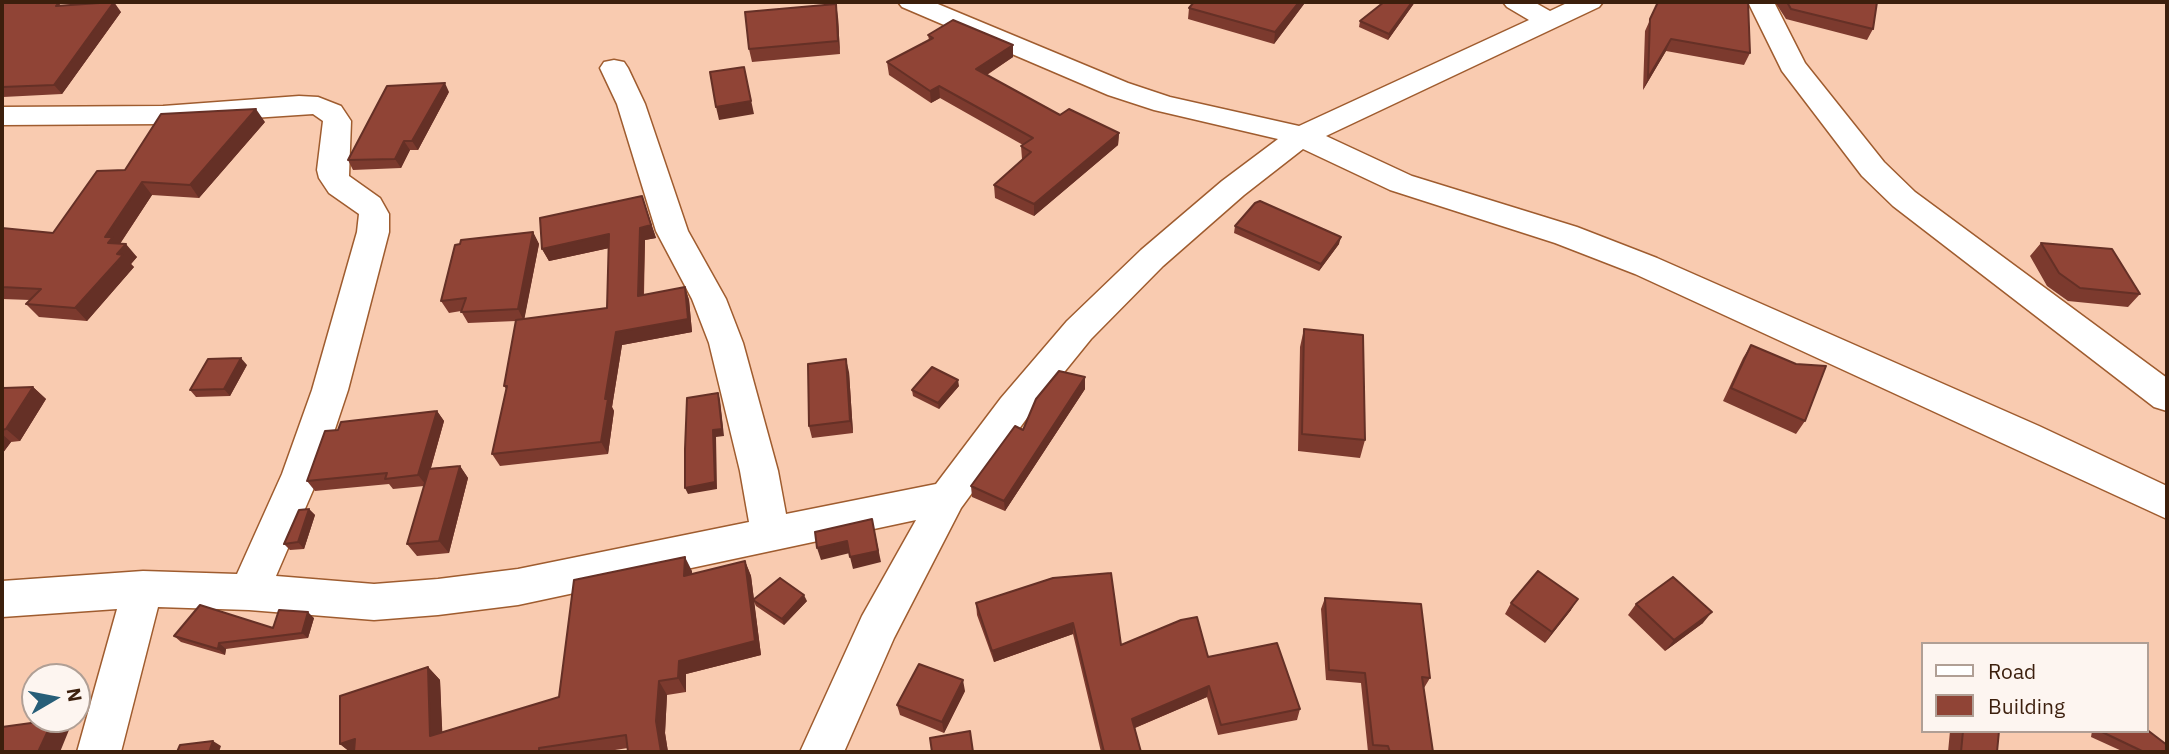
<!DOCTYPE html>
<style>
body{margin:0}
#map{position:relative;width:2169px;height:754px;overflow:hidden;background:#f9cbb0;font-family:"IBM Plex Sans",sans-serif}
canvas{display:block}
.frame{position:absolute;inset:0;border:4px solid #3c1f0d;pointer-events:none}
.legend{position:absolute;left:1921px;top:642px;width:228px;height:91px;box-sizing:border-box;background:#fdf5f0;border:2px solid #b09f95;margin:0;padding:9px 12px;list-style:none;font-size:21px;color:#3c1f0d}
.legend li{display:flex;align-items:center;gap:14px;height:35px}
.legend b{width:35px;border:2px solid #b09f95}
.north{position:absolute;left:21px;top:663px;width:70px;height:70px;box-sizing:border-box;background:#fdf5f0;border:2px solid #b09f95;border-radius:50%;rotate:80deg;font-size:19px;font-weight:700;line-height:28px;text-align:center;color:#3c1f0d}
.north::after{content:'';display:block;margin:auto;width:24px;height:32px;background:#275e78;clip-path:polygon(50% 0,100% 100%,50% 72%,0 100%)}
</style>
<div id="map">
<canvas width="2169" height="754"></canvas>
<div class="frame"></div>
<ul class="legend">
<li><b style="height:9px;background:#fff"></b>Road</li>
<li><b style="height:19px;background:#904436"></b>Building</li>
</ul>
<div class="north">N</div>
</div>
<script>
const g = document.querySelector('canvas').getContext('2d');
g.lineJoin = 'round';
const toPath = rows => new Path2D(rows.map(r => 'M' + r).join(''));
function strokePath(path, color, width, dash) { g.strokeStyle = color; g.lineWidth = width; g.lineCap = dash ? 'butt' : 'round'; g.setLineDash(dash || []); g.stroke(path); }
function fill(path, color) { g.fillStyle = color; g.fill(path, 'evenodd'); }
const street = toPath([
 [898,2,933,2,1128,83,1170,97,1299,126,1529,20,1507,7,1503,2,1534,2,1550,11,1569,2,1603,2,1599,7,1326,136,1412,176,1577,227,1657,258,2039,426,2167,486,2167,519,1635,274,1555,243,1390,190,1303,149,1244,195,1163,266,1091,339,1027,418,961,508,894,638,844,752,800,752,862,616,916,520,518,605,438,615,374,620,249,610,158,607,121,752,77,752,117,609,2,617,2,581,143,571,237,574,282,474,312,390,357,232,359,214,329,193,319,178,317,170,323,121,313,114,163,124,2,125,2,107,163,106,299,96,318,97,341,106,351,121,349,176,380,198,389,214,389,232,348,390,320,474,276,576,374,584,438,579,518,569,749,522,740,471,709,343,692,299,656,231,617,104,600,68,604,62,614,60,624,62,628,68,645,104,688,231,726,299,743,343,778,471,786,514,936,484,1001,398,1067,321,1141,250,1222,181,1278,139,1154,110,1108,95,902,7,898,2],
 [1748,2,1774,2,1805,63,1884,162,1915,192,2167,378,2167,411,2154,407,1893,206,1862,176,1782,71,1748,2]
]);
strokePath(street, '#9f5c2f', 3);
fill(street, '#fff');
fill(toPath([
 [2,2,59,3,61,6,121,12,62,94,3,97,2,99],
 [1415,2,1388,40,1359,27,1360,21],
 [1658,2,1750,53,1744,65,1666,51,1643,90,1645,31],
 [1775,2,1877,2,1873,29,1867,40,1786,19],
 [1304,4,1274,44,1188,19,1189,8],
 [838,17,840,54,752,62,749,49],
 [928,35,1013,45,1013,57,987,75,1060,115,1119,133,1118,145,1034,216,995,198,994,185,1023,159,1022,159,1021,146,1023,145,940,98,931,103,889,75,887,62,929,40],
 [449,92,418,150,410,150,401,168,353,170,348,160],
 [265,122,199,198,152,195,120,244,137,257,131,264,134,267,87,321,39,317,26,304,30,300,2,299,2,228,53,233,125,170],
 [642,196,656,238,645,240,644,295,685,287,689,300,692,332,622,345,612,407,614,411,608,454,500,466,492,454,506,389,504,386,516,321,468,323,461,311,449,313,441,301,533,232,539,244,524,319,607,308,609,248,549,261,542,249],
 [1235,226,1339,244,1319,271,1234,233],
 [2041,243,2140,294,2128,307,2068,301,2047,286,2030,256],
 [1304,329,1365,440,1360,458,1298,451,1300,347],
 [1751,345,1805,421,1796,434,1723,401,1743,358],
 [247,365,230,396,196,397,190,390],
 [849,372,853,433,812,438,809,426],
 [1085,377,1085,389,1005,511,972,497,971,486,1023,430],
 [959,386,939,409,913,396,912,390],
 [2,387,4,388,33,387,46,399,20,441,11,442,2,454],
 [437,411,444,421,431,468,460,466,468,478,449,553,417,556,407,544,424,486,393,489,389,484,315,491,307,481,338,430],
 [309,509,315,515,304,549,290,550,284,544],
 [745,561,751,576,754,600,807,601,784,625,756,606,754,602,761,655,686,674,686,692,667,695,665,733,668,752,628,752,628,748,602,752,350,752,340,744,428,667,440,680,442,732,559,697,692,571,692,574],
 [1053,578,1121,645,1208,657,1300,709,1297,720,1218,735,1207,697,1135,728,1141,752,1101,752,1073,634,994,662,977,615,976,603],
 [1325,598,1430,678,1424,688,1433,752,1368,752,1361,683,1326,680,1321,609],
 [1511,603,1571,610,1545,643,1505,614],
 [1636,604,1703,623,1665,651,1628,615],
 [314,618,308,638,226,649,225,655,181,642,174,636,273,628],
 [965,691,944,733,900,715,897,705],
 [1950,731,1999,731,1997,752,1948,752],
 [2092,731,2146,731,2167,752,2124,752,2091,737]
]), '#7c3a2e');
fill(toPath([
 [114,2,121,12,62,94,54,85],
 [1299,2,1304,2,1304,4,1274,44,1275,32],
 [1412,2,1415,2,1388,40,1389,34],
 [836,4,838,17,840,54,838,41],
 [1671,39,1666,51,1643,90,1648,78],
 [1013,45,1013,57,977,81,976,69],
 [744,67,754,114,719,120,716,107],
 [445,83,449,92,418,150,412,141],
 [939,86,940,98,931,103,930,91],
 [256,109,265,122,199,198,190,185],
 [1119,133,1118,145,1034,216,1034,204],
 [404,141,410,150,401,168,395,159],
 [142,182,152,195,119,245,126,244,137,257,131,264,134,267,87,321,75,308,108,243,105,237],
 [642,196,656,238,645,240,643,308,638,296],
 [533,232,539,244,524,321,518,309],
 [609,234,614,247,549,261,542,249],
 [1341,237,1339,244,1319,271,1321,264],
 [685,287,689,300,692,332,622,345,612,407,614,411,608,454,601,442,605,399,616,332],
 [241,358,247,365,230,396,224,389],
 [846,359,849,372,853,433,850,421],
 [1085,377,1085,389,1005,511,1004,501],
 [958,380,959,386,939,409,938,403],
 [33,387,46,399,20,441,6,429],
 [718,393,720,400,724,436,716,437,717,489,688,494,685,488,713,430],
 [437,411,444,421,426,485,418,475],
 [2,434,11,442,2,454],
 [460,466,468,478,449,553,439,541],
 [309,509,315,515,304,549,298,542],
 [872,519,881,562,853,569,850,557],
 [847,541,850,553,821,560,817,548],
 [685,557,692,571,691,590,684,576],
 [745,561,751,576,761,655,686,674,686,692,678,678,679,661],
 [804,595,807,601,784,625,782,619],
 [1578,599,1571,610,1545,643,1552,632],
 [308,612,314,618,308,638,302,633],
 [1712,612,1703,623,1665,651,1674,640],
 [1073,623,1073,634,994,662,992,651],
 [219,643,226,649,225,655,218,649],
 [428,667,440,680,443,748,430,736],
 [963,680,965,691,944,733,942,722],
 [659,681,667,695,665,733,668,752,661,752,656,721],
 [1209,686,1207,697,1132,729,1132,719],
 [53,720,69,730,60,752,38,752],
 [355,739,367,752,350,752,340,744],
 [213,741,221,746,219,752,209,752]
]), '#653026');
const building = toPath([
 [2,2,59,3,56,6,114,2,54,85,2,87,2,2],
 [1194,2,1299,2,1275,32,1189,8,1194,2],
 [1384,2,1412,2,1389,34,1360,21,1384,2],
 [1658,2,1748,2,1750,53,1671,39,1648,78,1650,19,1658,2],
 [1787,2,1877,2,1873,29,1791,9,1787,2],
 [836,4,838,41,749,49,745,12,836,4],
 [953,20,1013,45,976,69,1060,115,1069,109,1119,133,1034,204,994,185,1031,152,1021,146,1033,138,939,86,930,91,887,62,933,38,928,35,953,20],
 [744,67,751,101,716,107,710,72,744,67],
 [445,83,412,141,404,141,395,159,348,160,387,86,445,83],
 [256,109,190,185,142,182,105,237,113,237,108,243,126,244,117,254,123,255,75,308,26,304,41,289,2,287,2,228,53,233,97,171,125,170,161,114,256,109],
 [642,196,651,225,640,228,638,296,685,287,688,319,616,332,605,399,608,399,601,442,492,454,507,386,504,386,516,320,607,308,609,234,542,249,540,218,642,196],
 [1260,201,1341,237,1321,264,1235,226,1255,203,1260,201],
 [533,232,518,309,461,312,466,298,441,301,455,245,460,244,461,240,533,232],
 [2041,243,2112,249,2140,294,2080,288,2059,273,2041,243],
 [1304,329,1363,335,1365,440,1302,434,1304,329],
 [1751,345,1796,364,1826,366,1805,421,1731,388,1751,345],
 [241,358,224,389,190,390,208,359,241,358],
 [846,359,850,421,809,426,808,364,846,359],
 [932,367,958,380,938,403,912,390,932,367],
 [1059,371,1085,377,1004,501,971,486,1015,426,1023,430,1036,399,1059,371],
 [2,387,4,388,33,387,6,429,2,430,2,387],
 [718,393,722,429,713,430,715,482,685,488,685,449,687,398,718,393],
 [437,411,418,475,385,479,387,473,307,481,325,431,338,430,341,422,437,411],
 [460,466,439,541,407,544,429,469,460,466],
 [309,509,298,542,284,544,299,510,309,509],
 [872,519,878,551,850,557,847,541,817,548,815,532,872,519],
 [685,557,684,576,745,561,755,641,679,661,678,678,659,681,656,721,661,752,628,752,626,735,539,748,539,752,354,752,355,739,340,744,340,696,428,667,430,736,559,697,574,580,685,557],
 [1538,571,1578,599,1552,632,1511,603,1538,571],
 [1111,573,1121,645,1181,620,1197,617,1208,657,1277,643,1300,709,1221,725,1209,686,1132,719,1141,752,1104,752,1073,623,992,651,976,603,1053,578,1111,573],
 [1673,577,1712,612,1674,640,1636,604,1673,577],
 [780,578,804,595,782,619,753,600,780,578],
 [1325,598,1421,604,1430,678,1422,677,1433,752,1390,752,1388,746,1373,745,1365,673,1329,670,1325,598],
 [200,605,273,628,279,610,308,612,302,633,219,643,218,649,174,636,200,605],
 [919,664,963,680,942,722,897,705,919,664],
 [53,720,38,752,2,752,2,727,53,720],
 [2146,729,2167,745,2167,752,2144,752,2100,731,2146,731,2146,729],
 [970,731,973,752,932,752,930,738,970,731],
 [1963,731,1999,731,1997,752,1961,752,1963,731],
 [213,741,209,752,177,752,180,745,213,741]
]);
fill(building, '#904436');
strokePath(building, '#653026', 2);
</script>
